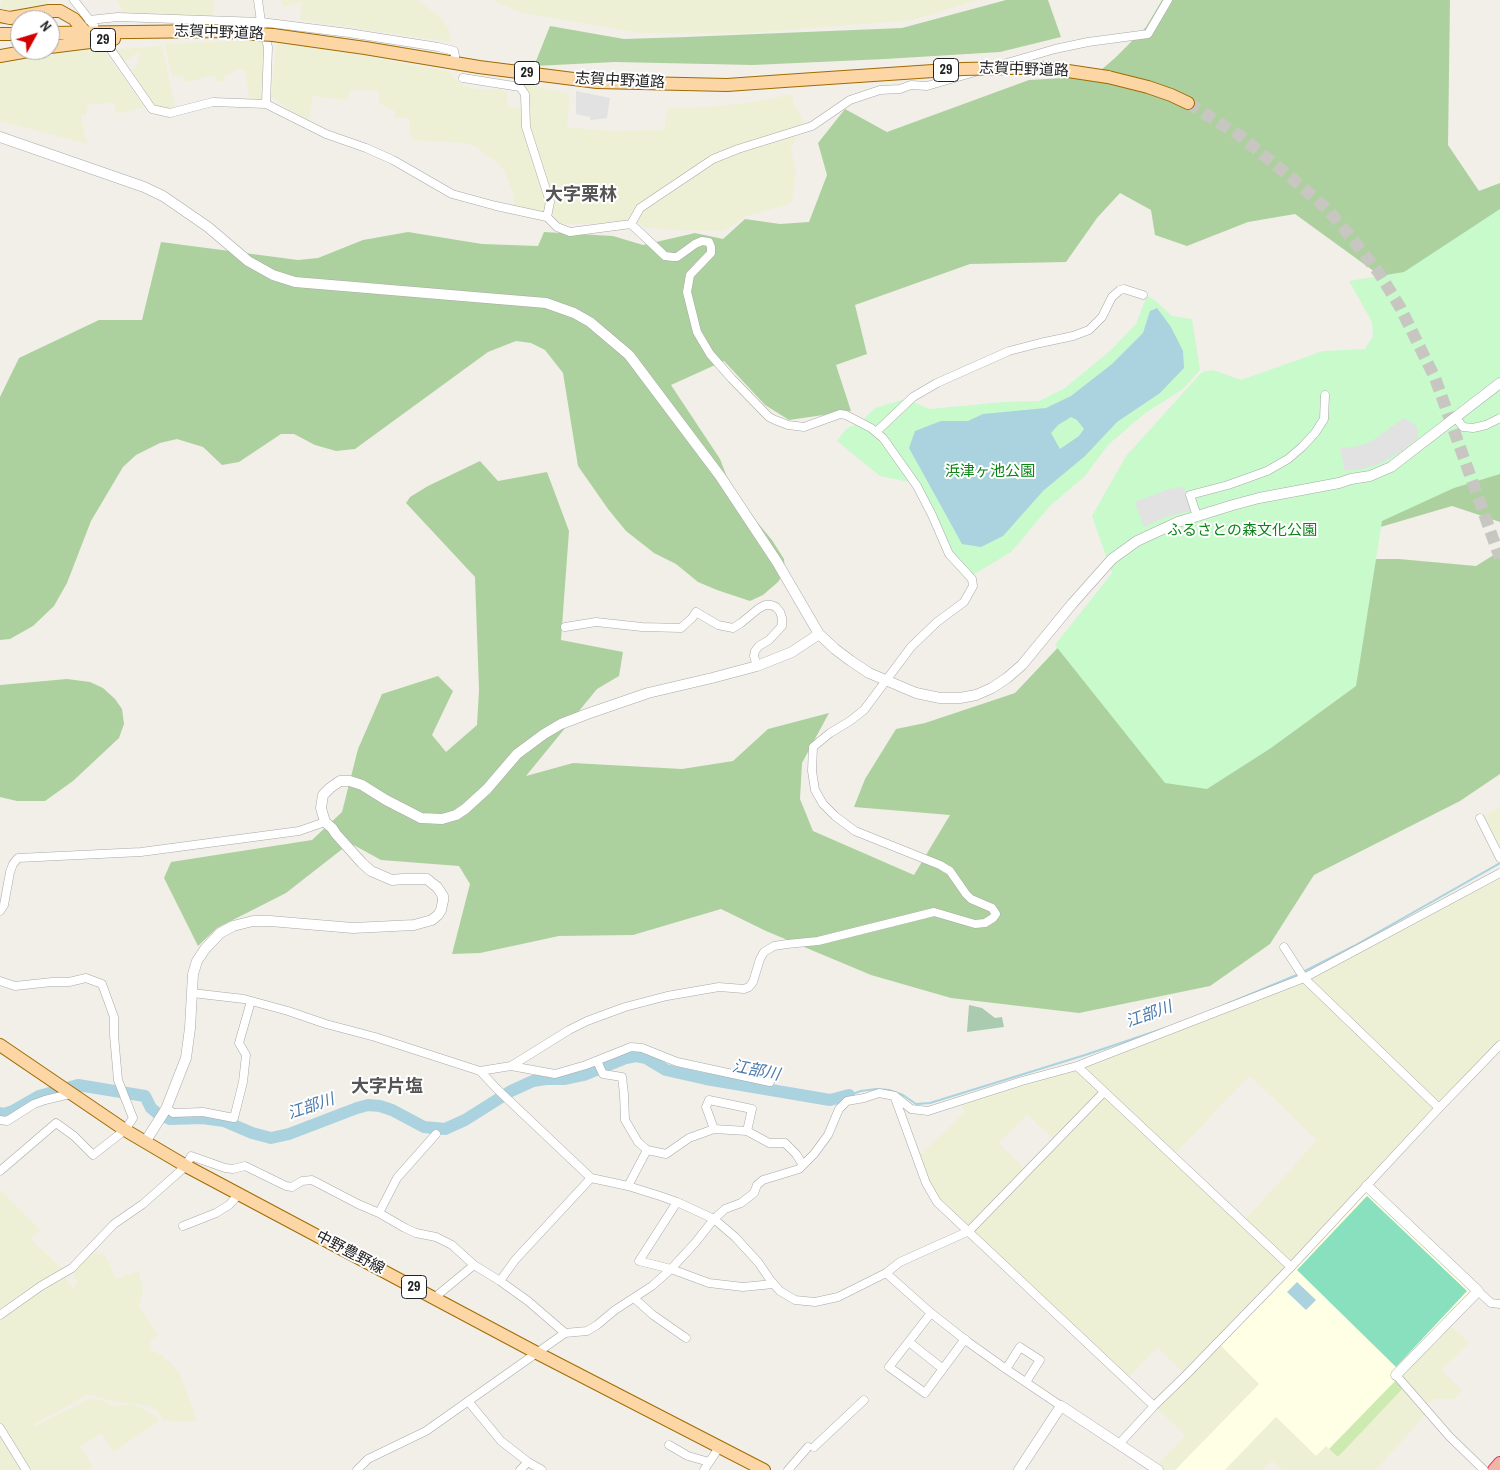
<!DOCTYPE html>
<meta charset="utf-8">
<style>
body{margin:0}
#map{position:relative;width:1500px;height:1470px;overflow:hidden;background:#f2efe9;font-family:"Archivo Narrow",sans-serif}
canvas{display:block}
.north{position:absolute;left:10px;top:10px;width:50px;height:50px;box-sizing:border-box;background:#fff;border:1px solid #a7a7a7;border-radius:50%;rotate:51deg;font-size:14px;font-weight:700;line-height:20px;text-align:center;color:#222}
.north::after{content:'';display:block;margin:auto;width:18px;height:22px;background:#d40000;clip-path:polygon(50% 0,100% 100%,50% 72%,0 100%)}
</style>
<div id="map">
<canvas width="1500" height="1470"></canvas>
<div class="north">N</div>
</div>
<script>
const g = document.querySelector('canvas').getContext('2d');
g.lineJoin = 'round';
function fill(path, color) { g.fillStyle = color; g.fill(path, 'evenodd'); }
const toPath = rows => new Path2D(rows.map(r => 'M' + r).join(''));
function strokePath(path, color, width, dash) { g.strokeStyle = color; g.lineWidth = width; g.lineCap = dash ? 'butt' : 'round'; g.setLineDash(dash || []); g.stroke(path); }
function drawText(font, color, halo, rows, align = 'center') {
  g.font = font + ' "Archivo Narrow","Noto Sans JP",sans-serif'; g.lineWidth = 4; g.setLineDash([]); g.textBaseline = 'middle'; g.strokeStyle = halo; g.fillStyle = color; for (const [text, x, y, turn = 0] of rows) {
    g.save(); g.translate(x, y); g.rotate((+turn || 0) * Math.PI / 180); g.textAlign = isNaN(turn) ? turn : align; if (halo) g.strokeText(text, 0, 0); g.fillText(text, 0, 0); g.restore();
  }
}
fill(toPath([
 [1367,1186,1478,1291,1397,1375,1406,1385,1338,1457,1316,1456,1276,1417,1225,1470,1175,1470,1259,1384,1218,1343]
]), '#ffffe5');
fill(toPath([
 [3,0,47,0,49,2,15,13,1,11,0,4],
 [117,0,214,0,212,18,124,14],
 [281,0,417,0,439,16,449,29,451,42,300,20,302,2,283,7],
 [492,0,978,0,913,20,748,33,640,33,519,12],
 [262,40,266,50,264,100,250,101,244,69,237,70,225,76,224,81,216,81,216,75,185,82,182,76,173,77,164,44],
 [277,40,447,71,463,86,477,89,501,89,507,93,508,108,524,107,528,141,535,167,549,200,544,213,514,207,514,196,504,171,496,161,488,157,476,146,462,143,411,140,409,118,395,118,394,110,379,104,379,91,351,90,347,100,313,96,309,122,271,97],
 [101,45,144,107,117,114,114,103,88,104,86,115,81,115,87,144,0,121,0,62,52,51],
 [162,46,175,108,169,110,159,109,154,105,132,71,138,64,139,52,123,62,114,49],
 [523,83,570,94,567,127,612,131,664,130,668,108,706,107,747,103,793,94,793,103,804,122,791,148,796,172,792,203,747,216,724,231,672,230,645,227,633,222,606,224,560,224,553,219,552,203,527,125,528,99],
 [1500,806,1500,853,1480,818],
 [1500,873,1500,1045,1218,1343,1259,1384,1175,1470,1158,1470,1155,1468,1185,1435,1154,1406,1186,1375,1158,1347,1126,1380,937,1202,917,1158,965,1111,957,1102,1077,1066,1304,978],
 [1250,1076,1317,1140,1243,1222,1172,1156],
 [1027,1115,1056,1141,1027,1171,998,1143],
 [0,1190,40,1230,30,1239,63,1269,0,1309],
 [90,1253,105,1255,116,1279,139,1271,143,1293,139,1307,158,1334,150,1342,151,1350,162,1355,180,1373,197,1421,180,1422,163,1420,158,1411,149,1406,111,1401,90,1394,34,1424,33,1427,89,1399,102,1400,113,1406,133,1404,156,1416,159,1421,114,1452,101,1433,80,1446,93,1467,89,1470,30,1470,0,1423,0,1318,63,1275,73,1289,77,1283,73,1269],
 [1447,1322,1469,1343,1441,1370,1462,1390,1454,1399,1434,1399,1425,1408,1428,1412,1376,1470,1282,1470,1272,1461,1263,1470,1225,1470,1276,1417,1316,1456,1326,1446,1338,1457,1405,1385,1396,1375],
 [0,1431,24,1470,0,1470]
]), '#eef0d5');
fill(toPath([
 [1399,1377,1406,1385,1338,1457,1329,1449]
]), '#cdebb0');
fill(toPath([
 [1006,0,1048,0,1061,37,1000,52,885,59,753,65,615,62,534,66,550,26,624,39,686,37,902,28],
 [1162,0,1450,0,1448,145,1479,191,1500,183,1500,232,1386,280,1295,214,1248,222,1187,246,1155,235,1151,210,1120,193,1097,218,1066,262,970,264,855,305,867,354,836,365,851,411,789,420,765,405,724,361,671,385,720,459,727,477,742,501,757,522,772,540,784,559,785,571,778,582,763,595,750,601,717,590,698,582,676,564,654,553,626,531,608,509,578,466,563,373,545,350,531,343,516,341,488,352,355,449,336,451,315,445,294,434,281,434,239,462,222,465,203,447,177,439,160,443,136,455,123,467,91,521,67,583,54,606,33,626,10,639,0,640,0,397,19,358,99,320,142,320,161,242,298,260,318,258,363,240,408,232,482,244,538,246,544,232,613,236,643,245,695,233,723,239,745,219,780,224,809,222,827,175,818,143,845,109,887,132,1029,80,1063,78,1101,70,1115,58,1146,27],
 [480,461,498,481,547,472,569,531,561,640,623,652,619,676,597,689,526,776,573,763,682,769,733,761,768,729,829,713,802,763,800,799,813,831,914,875,950,815,854,807,865,779,896,729,925,723,1015,693,1133,568,1341,559,1399,559,1476,566,1500,551,1500,774,1460,801,1314,875,1270,944,1210,986,1079,1013,951,998,871,975,766,931,721,909,633,935,559,936,480,953,452,954,470,884,459,866,381,860,350,843,286,893,217,928,198,946,164,878,171,862,312,840,342,812,358,749,382,694,438,676,453,691,432,735,446,752,477,725,479,690,475,577,406,503,410,497,428,486],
 [1500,461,1500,522,1452,506,1360,533,1366,490],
 [67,679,90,682,103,688,115,699,122,709,124,724,119,738,73,781,45,801,17,801,0,797,0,685]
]), '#add19e');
fill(toPath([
 [969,1005,982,1008,995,1018,1002,1017,1004,1027,967,1032]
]), '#aacbaf');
fill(toPath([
 [1500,209,1500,474,1454,488,1382,521,1356,686,1271,748,1207,789,1165,783,1055,645,1112,573,1092,516,1126,456,1202,372,1213,370,1241,380,1323,351,1365,349,1373,336,1372,322,1349,281,1404,272],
 [1147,296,1153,299,1172,316,1192,319,1200,370,1183,389,1144,414,1108,445,1085,476,1050,506,1011,552,973,575,951,552,919,484,880,476,837,441,846,429,862,421,875,408,905,399,930,409,1003,402,1039,401,1065,388,1110,351,1136,324]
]), '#c8facc');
fill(toPath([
 [1367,1196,1467,1291,1396,1367,1297,1270]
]), '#88e0be');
fill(toPath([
 [576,91,610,98,607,118,590,120,590,117,576,114],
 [1404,418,1416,425,1418,431,1418,438,1402,451,1381,463,1363,469,1345,471,1340,448,1355,447,1369,443],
 [1184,487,1192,511,1180,513,1161,519,1144,527,1135,502,1169,489]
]), '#e2e2e2');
fill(toPath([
 [1157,308,1171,327,1183,351,1184,368,1160,393,1117,422,1085,456,1043,491,1003,536,981,547,962,544,909,448,915,431,941,421,968,421,983,414,1046,408,1071,396,1112,364,1143,333,1150,311],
 [1071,417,1077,420,1084,429,1079,436,1060,449,1051,433,1058,425],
 [1297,1282,1316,1300,1306,1310,1287,1292]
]), '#aad3df');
strokePath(toPath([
 [1303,972,1354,946,1500,863],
 [1222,1006,1299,974],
 [849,1095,861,1091,876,1089,889,1090,903,1095,916,1104,930,1103,1085,1055,1174,1025]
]), '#aad3df', 2);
strokePath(toPath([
 [0,1113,4,1114,13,1111,39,1096,78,1085,145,1096,151,1108,157,1113,170,1119,202,1118,224,1121,252,1133,271,1138,289,1134,357,1108,368,1105,380,1106,392,1110,424,1127,445,1129,465,1120,511,1091,533,1081,546,1079,565,1079,584,1075,626,1058,636,1056,646,1058,666,1070,706,1079,830,1100,849,1095]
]), '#aad3df', 12);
strokePath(toPath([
 [1188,103,1239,135,1300,185,1329,211,1354,241,1379,273,1400,307,1435,378,1500,558]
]), '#c8c6c1', 12, [12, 6]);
const minor = toPath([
 [74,0,94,26],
 [258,0,261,22,268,47,266,104],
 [89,20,118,17,261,22,349,33,438,47,454,51,455,56],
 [109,47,152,109,170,113,213,102,266,104,326,134,366,148,393,160,452,194,496,206,547,217,557,227,570,232,631,224,665,256,673,257,677,257,695,244,702,241,709,242,711,247,711,253,690,275,687,292,697,332,710,354,732,379,769,417,775,420,788,425,804,427,840,414,846,415,871,428,883,438,917,486,932,515,949,554,972,579,973,586,964,602,937,622,911,647,864,710,850,721,830,733,813,747,812,771,815,790,823,804,835,816,855,831,940,865,950,871,966,894,971,899,992,908,996,914,993,918,985,923,975,924,934,912,818,941,787,944,774,946,764,952,760,959,753,982,749,987,744,989,719,987,667,996,625,1007,587,1021,569,1030,511,1066,480,1071],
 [1000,65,1055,49,1088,42,1148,34,1168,0],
 [463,78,520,87,525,94,526,127,550,202,547,217],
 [631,224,640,208,713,159,738,149,812,126,850,100,880,90,900,89,911,85,927,86,975,72],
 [1456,418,1463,427,1473,428,1486,425,1500,418],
 [876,432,913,397,937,383,1009,351,1040,343,1073,336,1089,330,1102,317,1112,297,1120,290,1124,289,1143,295],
 [1197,516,1190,495,1228,485,1267,471,1288,459,1302,447,1315,433,1324,419,1325,395],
 [565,627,596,622,642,627,681,628,692,618,696,612,718,625,733,628,741,623,758,609,765,605,771,605,776,607,780,612,782,618,782,626,769,640,759,646,755,651,754,656,757,666],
 [1480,818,1500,858],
 [0,911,4,905,10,872,13,864,18,858,141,852,299,831,325,822],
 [1284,947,1304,978,1439,1108],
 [0,981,15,986,52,982,69,982,86,978,102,984,114,1017,114,1035,118,1080,133,1118,125,1130,93,1155,74,1136,56,1123,0,1171],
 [192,993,244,999,288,1011,326,1024,375,1037,480,1071,498,1090,591,1178,628,1186,660,1196,677,1202,714,1219,735,1237,758,1262,771,1281,780,1291,795,1300,815,1302,838,1297,886,1273,900,1262,969,1231,1104,1092],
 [597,1061,603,1074,622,1077,624,1094,625,1120,638,1142,647,1150,666,1154,689,1138,714,1129,747,1131,769,1143,785,1143,796,1154,803,1165],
 [511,1066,555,1074,586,1065,631,1047,642,1048,677,1062,770,1082],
 [1077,1066,1291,1267],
 [895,1098,926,1183,937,1202,1154,1406],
 [167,1108,173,1113,203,1112,234,1118,243,1082,246,1055,239,1043,251,1001],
 [0,1120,7,1121,34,1104,45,1100,70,1094],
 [714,1129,706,1107,709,1100,752,1109,747,1131],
 [628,1186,647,1150],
 [677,1202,639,1261,671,1269,709,1283,743,1287,773,1284],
 [379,1213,397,1178,436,1134],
 [183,1226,216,1213,229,1205,239,1194],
 [886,1273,931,1313,968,1342,1006,1369,1061,1406],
 [500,1281,515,1260,591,1178],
 [1478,1291,1491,1303,1500,1304],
 [434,1298,474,1265],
 [634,1298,653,1315,686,1338],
 [931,1313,889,1367,925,1393,965,1339],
 [0,1315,41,1286,72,1268,114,1224,143,1204,186,1166,191,1156,225,1168,233,1169,245,1166,286,1186,292,1187,302,1181,312,1180,358,1204,379,1213,405,1228,416,1233,436,1237,452,1245,474,1265,500,1281,528,1301,565,1333],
 [909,1342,943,1369],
 [1006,1369,1020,1347,1040,1360,1026,1382],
 [1396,1375,1449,1436,1484,1470],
 [468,1401,501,1441,528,1462,542,1470],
 [0,1428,26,1470],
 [1119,1444,1154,1406,1186,1375,1291,1267,1439,1108,1500,1045],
 [669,1445,688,1456,709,1462],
 [814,1447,864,1400],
 [357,1470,368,1459,426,1431,565,1333,587,1331,597,1325,615,1310,652,1286,671,1269,695,1243,714,1219,725,1209,741,1203,754,1193,757,1185,763,1180,799,1169,814,1154,828,1135,839,1109,847,1101,864,1098,879,1093,895,1096,911,1109,928,1111,1022,1081,1077,1066,1304,978,1500,873],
 [520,1470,528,1462],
 [704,1470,720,1446],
 [788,1470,808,1447]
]);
const tertiary = toPath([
 [0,137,144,187,163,196,208,227,248,261,273,275,295,282,546,303,574,313,590,322,629,355,720,476,777,562,819,634,835,649,851,661,869,673,916,693,940,698,960,698,976,695,992,688,1007,678,1022,665,1072,604,1112,559,1137,541,1178,522,1233,505,1259,498,1339,483,1351,479,1370,476,1391,467,1500,383],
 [145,1142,166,1109,186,1058,190,1028,193,974,197,961,205,949,220,933,233,926,253,921,270,921,353,928,414,925,432,920,438,915,441,910,443,901,443,896,437,887,433,884,427,879,403,879,392,880,371,871,362,863,336,834,332,828,325,822,321,808,323,795,330,788,340,781,350,781,362,785,386,800,421,818,442,819,456,815,465,809,487,789,517,754,544,734,561,724,587,714,648,693,712,678,757,666,792,652,819,634],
 [1367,1186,1478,1291,1396,1375],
 [1019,1470,1061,1406,1158,1470]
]);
const primary = toPath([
 [0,16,10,18,49,11,60,11,74,19,85,32],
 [50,33,215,31,256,34],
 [0,34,20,34],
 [273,35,365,48,479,67,597,82,727,85,784,81],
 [50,47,114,39],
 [0,56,34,50],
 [1108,77,1148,87,1171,95,1188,103],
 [0,1045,125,1130,186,1166,537,1353,764,1470]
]);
const trunk = toPath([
 [1494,1470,1500,1463]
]);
strokePath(minor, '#a9a9a9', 9);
strokePath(tertiary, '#a9a9a9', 11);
strokePath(primary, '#a06b00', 14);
strokePath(trunk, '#dc2a67', 14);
strokePath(minor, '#fff', 8);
strokePath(tertiary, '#fff', 10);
strokePath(primary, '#fcd6a4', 12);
strokePath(trunk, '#f2b4a3', 12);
const primaryBridge = toPath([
 [256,34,273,35],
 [784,81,963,69,1010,68,1048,68,1108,77]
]);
strokePath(primaryBridge, '#a06b00', 14, []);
strokePath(primaryBridge, '#fcd6a4', 12);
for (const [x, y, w] of [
 [103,40,25],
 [946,70,25],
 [527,73,25],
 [414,1287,25]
]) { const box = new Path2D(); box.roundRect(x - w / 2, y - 11.5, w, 23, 4); g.fillStyle = '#fff'; g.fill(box); strokePath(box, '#222', 1); }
drawText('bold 14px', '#222', null, [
 ["29",103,40],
 ["29",946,70],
 ["29",527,73],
 ["29",414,1287]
]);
drawText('15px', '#222', '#fff', [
 ["志賀中野道路",219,33,2],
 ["志賀中野道路",1024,70,2],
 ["志賀中野道路",620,81,3],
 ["中野豊野線",350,1253,28]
]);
drawText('15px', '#0c8416', '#fff', [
 ["浜津ヶ池公園",990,472],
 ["ふるさとの森文化公園",1242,531]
]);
drawText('italic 16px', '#4a7aab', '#fff', [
 ["江部川",1149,1015,-20],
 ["江部川",756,1071,11],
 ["江部川",311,1107,-19]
]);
drawText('bold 18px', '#555', '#fff', [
 ["大字栗林",581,195],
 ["大字片塩",387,1087]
]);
</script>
